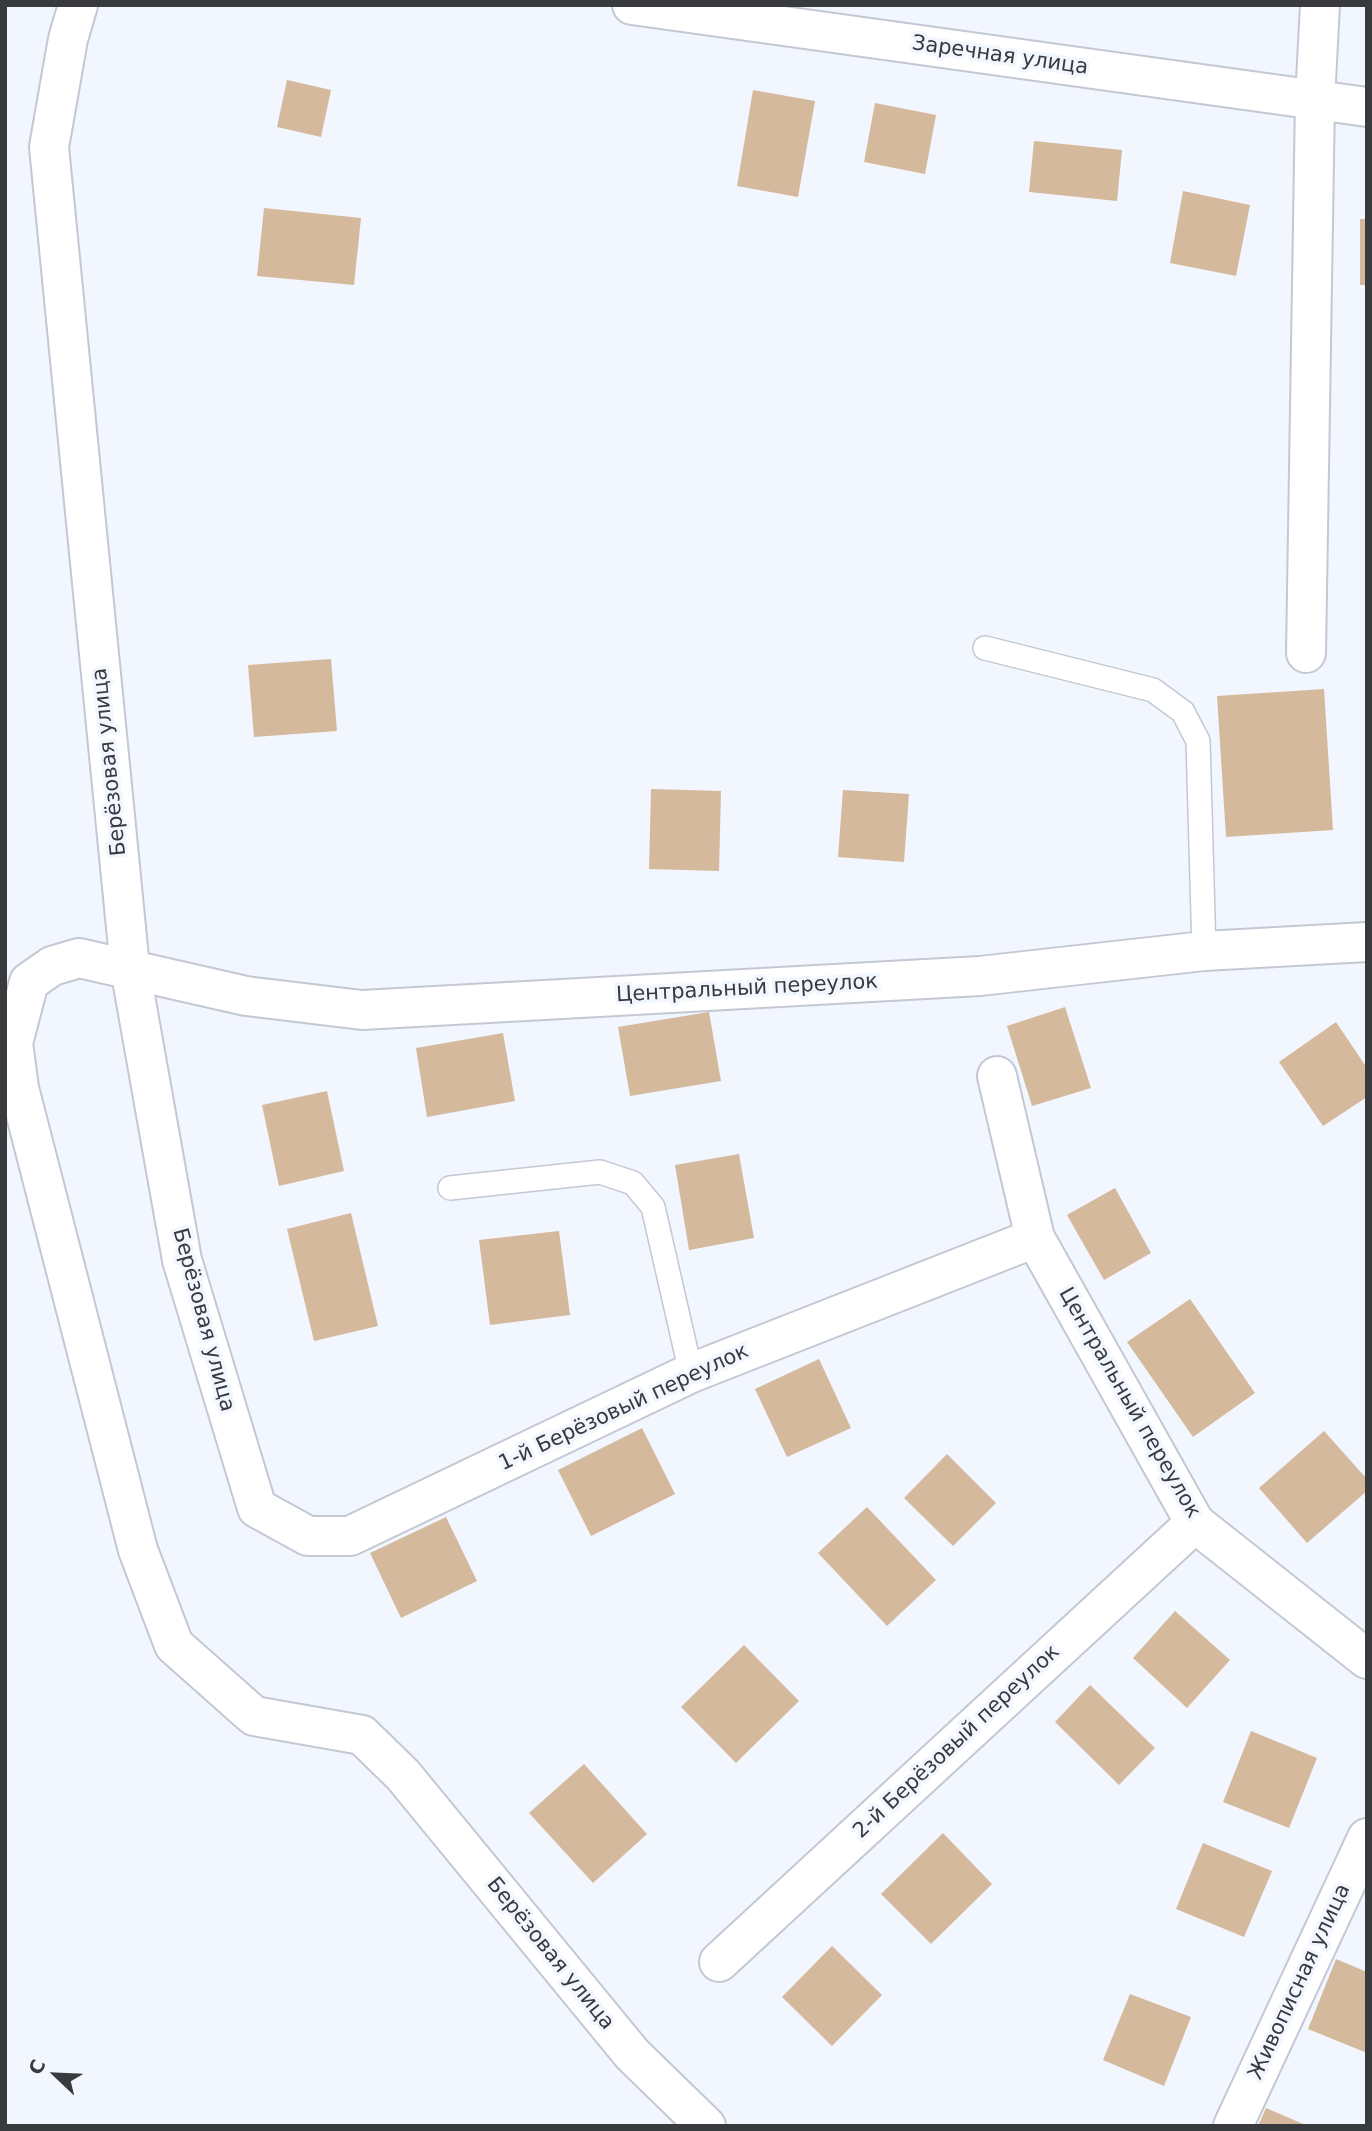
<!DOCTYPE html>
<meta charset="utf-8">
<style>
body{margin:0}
#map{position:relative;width:1372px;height:2131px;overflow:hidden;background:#f2f6ff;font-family:"DejaVu Sans",sans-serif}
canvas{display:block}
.frame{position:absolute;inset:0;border:7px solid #383a3e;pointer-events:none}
.north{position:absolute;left:21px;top:2040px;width:70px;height:70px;-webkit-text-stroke:5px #f2f6ff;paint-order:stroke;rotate:293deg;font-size:19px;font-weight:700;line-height:28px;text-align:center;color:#383a3e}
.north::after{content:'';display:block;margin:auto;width:24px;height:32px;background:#383a3e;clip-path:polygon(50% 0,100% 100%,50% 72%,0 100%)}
</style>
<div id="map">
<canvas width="1372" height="2131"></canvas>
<div class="frame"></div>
<div class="north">С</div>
</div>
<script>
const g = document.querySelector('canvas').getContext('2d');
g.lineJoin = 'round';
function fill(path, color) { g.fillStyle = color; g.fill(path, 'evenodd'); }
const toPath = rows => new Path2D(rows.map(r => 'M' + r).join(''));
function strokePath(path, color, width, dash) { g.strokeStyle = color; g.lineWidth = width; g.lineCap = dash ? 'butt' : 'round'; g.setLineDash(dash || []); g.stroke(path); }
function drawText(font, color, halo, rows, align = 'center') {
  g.font = font + ' "DejaVu Sans",sans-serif'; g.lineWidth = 7; g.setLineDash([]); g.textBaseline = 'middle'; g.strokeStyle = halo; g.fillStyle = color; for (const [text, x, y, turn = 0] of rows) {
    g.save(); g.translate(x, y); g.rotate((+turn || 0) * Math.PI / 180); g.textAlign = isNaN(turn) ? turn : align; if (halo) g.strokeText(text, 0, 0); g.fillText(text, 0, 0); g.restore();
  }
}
fill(toPath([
 [287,80,331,90,321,137,277,127],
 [753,90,815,101,798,197,737,186],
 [875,103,936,115,925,174,864,162],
 [1034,141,1122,150,1117,201,1029,192],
 [1183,191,1250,205,1236,276,1170,263],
 [264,208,361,218,354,285,257,276],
 [1360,219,1367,219,1367,285,1360,285],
 [331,659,337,731,254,737,248,665],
 [1324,689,1333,830,1226,837,1217,696],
 [651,789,721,791,719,871,649,869],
 [843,790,909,794,904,862,838,857],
 [1065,1007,1091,1088,1032,1106,1007,1026],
 [709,1012,721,1081,630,1096,618,1027],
 [1336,1022,1367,1068,1367,1097,1323,1126,1279,1062],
 [503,1033,515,1101,427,1117,416,1048],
 [327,1091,344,1171,279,1186,262,1105],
 [739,1154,754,1238,689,1250,675,1165],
 [1115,1188,1151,1253,1104,1280,1067,1215],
 [351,1213,378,1326,314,1341,287,1229],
 [559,1231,570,1315,490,1325,479,1240],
 [1190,1299,1255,1393,1193,1437,1127,1342],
 [819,1359,851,1428,787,1457,755,1389],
 [642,1428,675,1494,591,1536,558,1470],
 [1324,1431,1367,1479,1367,1491,1307,1543,1259,1488],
 [947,1454,996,1503,953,1546,904,1498],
 [867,1507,936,1580,887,1626,818,1553],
 [446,1517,477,1581,401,1618,370,1553],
 [1175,1611,1230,1660,1187,1708,1133,1658],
 [744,1645,799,1701,736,1763,681,1707],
 [1090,1685,1155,1748,1119,1785,1055,1722],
 [1251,1731,1317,1758,1289,1828,1223,1802],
 [584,1764,647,1834,593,1883,529,1813],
 [943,1833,992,1884,931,1944,881,1894],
 [1203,1843,1272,1871,1244,1937,1176,1909],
 [832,1946,882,1995,832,2046,782,1997],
 [1336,1959,1367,1972,1367,2053,1308,2029],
 [1130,1994,1191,2017,1164,2086,1103,2060],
 [1266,2108,1308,2126,1258,2126]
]), '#d5b99d');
const lane = toPath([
 [985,648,1153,690,1183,712,1198,741,1204,951],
 [450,1188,600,1172,633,1183,653,1207,691,1373]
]);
const street = toPath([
 [78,5,68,39,49,147,130,968,182,1260,257,1508,308,1536,350,1536,691,1373,1035,1238],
 [632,5,1367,107],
 [1306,653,1315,99,1320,5],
 [997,1076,1035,1238,1195,1523,1367,1659],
 [719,1962,1195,1523],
 [706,2126,632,2054,403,1775,362,1735,254,1716,174,1645,138,1550,19,1088,13,1043,29,982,52,966,79,958,246,996,362,1010,980,976,1204,951,1367,942],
 [1233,2126,1367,1838]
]);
strokePath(lane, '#c4c8d3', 26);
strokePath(street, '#c4c8d3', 42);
strokePath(lane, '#fff', 23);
strokePath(street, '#fff', 38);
drawText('21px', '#383a3e', '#f2f6ff', [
 ["Заречная улица",1000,56,8],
 ["Берёзовая улица",110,762,-96],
 ["Центральный переулок",747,989,-3],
 ["Берёзовая улица",203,1320,75],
 ["Центральный переулок",1129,1403,60],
 ["1-й Берёзовый переулок",624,1408,-25],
 ["2-й Берёзовый переулок",957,1742,-43],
 ["Берёзовая улица",550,1954,51],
 ["Живописная улица",1300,1982,-65]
]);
</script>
